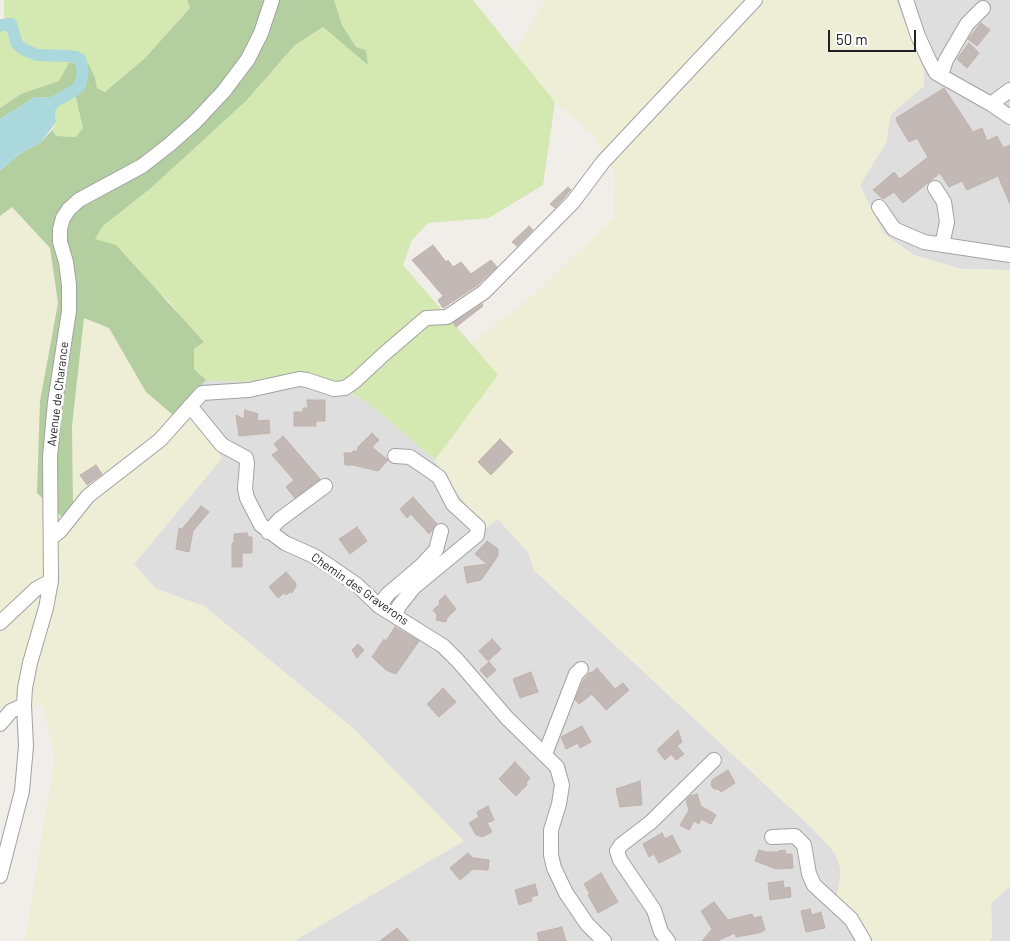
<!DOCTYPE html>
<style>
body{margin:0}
#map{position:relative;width:1010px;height:941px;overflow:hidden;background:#f1ede8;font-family:Barlow,sans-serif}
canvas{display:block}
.scale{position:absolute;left:828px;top:30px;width:88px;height:22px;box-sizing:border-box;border:2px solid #212121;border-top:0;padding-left:6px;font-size:15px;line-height:18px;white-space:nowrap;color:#212121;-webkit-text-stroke:4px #fff;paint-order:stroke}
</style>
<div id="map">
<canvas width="1010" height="941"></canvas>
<div class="scale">50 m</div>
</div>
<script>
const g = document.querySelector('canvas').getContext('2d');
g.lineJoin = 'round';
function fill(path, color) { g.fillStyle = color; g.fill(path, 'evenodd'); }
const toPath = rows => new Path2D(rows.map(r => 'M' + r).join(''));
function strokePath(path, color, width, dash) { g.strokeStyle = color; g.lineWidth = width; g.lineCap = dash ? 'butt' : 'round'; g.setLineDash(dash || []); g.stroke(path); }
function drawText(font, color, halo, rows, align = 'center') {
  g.font = font + ' Barlow,sans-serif'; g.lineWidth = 5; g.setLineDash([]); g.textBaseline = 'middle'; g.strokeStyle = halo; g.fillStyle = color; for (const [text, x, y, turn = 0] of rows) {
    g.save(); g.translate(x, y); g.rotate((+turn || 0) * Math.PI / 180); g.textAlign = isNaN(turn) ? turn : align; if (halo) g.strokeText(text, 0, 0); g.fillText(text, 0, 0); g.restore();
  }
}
fill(toPath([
 [896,0,1010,0,1010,270,961,269,914,255,883,233,860,185,886,143,891,114,924,86],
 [304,372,325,378,367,402,435,460,442,472,485,529,498,519,528,552,534,570,814,830,835,853,841,870,836,901,867,941,294,941,463,841,355,730,204,606,156,589,134,564,222,458,184,402,206,380,246,382],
 [1010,886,1010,941,990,941,992,936,991,903]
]), '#dfdede');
fill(toPath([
 [545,0,896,0,924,70,924,86,891,114,886,143,860,185,883,233,914,255,961,269,1010,270,1010,886,991,903,992,936,990,941,867,941,836,901,841,870,835,853,814,830,534,570,528,552,498,519,484,529,442,472,435,460,498,375,471,344,536,293,614,217,615,174,592,134,555,102,515,52],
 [11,207,50,248,58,303,40,401,73,508,72,426,84,318,109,328,146,392,173,415,184,402,222,458,134,564,156,589,204,606,355,730,464,841,294,941,25,941,55,755,42,705,0,708,0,216]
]), '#eeedd5');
fill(toPath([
 [4,0,187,0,190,8,145,58,105,92,97,88,95,78,60,81,21,94,0,108,0,23,4,19],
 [334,0,473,0,555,102,543,185,489,218,428,223,412,240,403,265,498,375,435,460,367,402,325,378,304,372,246,382,206,380,194,369,194,349,204,342,185,322,168,300,95,239,103,226,151,188,246,101,295,45,323,27,367,64,366,50,356,47,342,25],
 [62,90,75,94,78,106,83,128,76,137,56,136,52,130,56,122,53,98]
]), '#d4e8b1');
fill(toPath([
 [187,0,334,0,342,25,356,47,366,50,368,65,323,27,295,45,246,101,151,188,103,226,95,239,116,245,204,342,194,349,194,369,206,380,173,415,146,392,109,328,84,318,72,426,73,508,62,517,37,493,40,401,58,303,50,248,12,207,0,216,0,171,18,155,41,142,52,130,56,136,76,137,83,128,75,94,63,90,53,98,35,97,0,119,0,108,21,94,59,81,69,63,88,63,95,78,97,88,105,92,145,58,190,8]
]), '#b3ce9f');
fill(toPath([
 [35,97,53,98,56,122,41,142,18,155,0,171,0,119]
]), '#abd8dc');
strokePath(toPath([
 [0,26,2,25,11,24,17,44,23,49,37,55,67,56,76,57,80,59,83,72,80,85,75,90,54,102,45,115]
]), '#abd8dc', 12);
const building = toPath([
 [981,23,990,30,977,46,968,39,981,23],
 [969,43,979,53,967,68,957,59,969,43],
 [944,88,973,132,982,128,987,141,997,136,1003,148,1010,145,1010,204,998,176,967,190,962,181,949,187,940,173,903,203,894,192,883,199,873,190,894,172,900,179,928,157,917,138,909,142,897,122,896,118,944,88],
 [568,187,571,190,555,208,550,204,568,187],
 [529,226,533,230,517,246,512,242,529,226],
 [433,245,446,262,448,260,453,267,461,262,471,274,491,260,497,267,478,285,443,308,438,300,443,296,412,260,433,245],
 [482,304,483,306,456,327,453,323,482,304],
 [307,400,325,400,325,421,316,421,316,426,294,426,294,412,303,412,303,408,308,408,307,400],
 [245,410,258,414,257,421,269,420,270,433,239,436,236,415,244,419,245,410],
 [372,433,379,440,372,447,388,460,378,471,353,465,345,465,344,453,352,453,353,451,357,451,358,447,372,433],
 [283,436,320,479,295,498,286,487,294,480,272,455,279,450,274,444,283,436],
 [500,439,513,452,491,475,478,462,500,439],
 [96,465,102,474,87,485,80,475,96,465],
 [413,497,437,524,429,534,411,514,407,518,400,509,413,497],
 [201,506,209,512,193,531,189,552,176,549,179,528,182,529,201,506],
 [357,527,367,541,350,554,339,539,357,527],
 [247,533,248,537,252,537,252,553,242,553,242,567,232,567,232,543,234,543,234,534,247,533],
 [487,541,498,549,498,556,481,580,467,583,464,567,487,564,475,554,487,541],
 [286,572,296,583,296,586,292,593,290,592,286,595,284,593,278,598,269,587,286,572],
 [445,595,456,609,447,618,446,622,436,620,437,615,433,610,440,604,439,601,445,595],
 [395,627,419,641,396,674,386,670,372,657,384,639,386,641,395,627],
 [492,639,501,649,488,661,479,651,492,639],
 [358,644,364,650,357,658,352,650,358,644],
 [489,662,496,670,487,678,480,670,489,662],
 [597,668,615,689,623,683,629,690,606,710,592,694,579,704,575,700,583,681,590,672,591,673,597,668],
 [531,672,538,692,520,698,513,679,531,672],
 [443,688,456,702,439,717,427,704,443,688],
 [582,726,591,742,580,748,578,743,566,749,561,737,582,726],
 [678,730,682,742,677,746,684,754,676,760,671,754,665,760,657,750,678,730],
 [515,762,530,778,526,783,527,785,516,796,499,779,515,762],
 [728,770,735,783,721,792,718,789,714,789,711,785,712,780,728,770],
 [640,781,642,805,620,807,616,789,640,781],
 [697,794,701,806,716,815,711,824,701,819,699,824,694,821,689,830,680,825,689,810,686,800,690,796,697,794],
 [488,806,494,820,487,823,492,832,482,837,476,835,469,823,479,817,477,812,488,806],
 [662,833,665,839,672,835,681,852,659,863,654,854,649,857,643,844,662,833],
 [759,850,766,852,778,852,778,851,785,850,786,854,792,854,793,868,776,869,755,861,759,850],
 [468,853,473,858,489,860,488,870,473,869,460,880,450,868,468,853],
 [601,873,618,902,598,913,588,895,590,894,584,884,601,873],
 [783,881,784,888,790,887,791,897,770,900,768,883,783,881],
 [535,884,538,895,531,897,532,901,519,905,515,890,535,884],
 [714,902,728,920,752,914,754,918,761,916,765,930,759,933,736,937,735,933,717,941,702,941,712,929,701,911,714,902],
 [810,909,812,915,821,912,825,928,806,932,801,911,810,909],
 [562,927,566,941,539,941,537,933,562,927],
 [397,928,409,941,380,941,397,928]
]);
fill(building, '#c2b8b5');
strokePath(building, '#c2b2ab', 1);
const minor = toPath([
 [906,0,918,36,929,60,936,73,991,104,1010,117],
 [941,75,946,60,967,24,983,8],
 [991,104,1010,90],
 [935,188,944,202,947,222,942,245],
 [879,207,894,229,924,242,1010,255],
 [190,406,222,445,246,458,247,463,245,489,247,498,261,525,285,543,314,556,331,567,357,585,379,606,443,646,458,661,507,718,557,767,562,785,559,804,551,830,551,855,554,868,566,893,587,924,604,941],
 [395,456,410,457,439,477,453,504,478,527,477,535,414,587,399,606,395,616],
 [268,532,279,520,325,486],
 [51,538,60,531,88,496,160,440,202,393,249,390,299,379,307,380,334,389,345,388,355,381,384,354,426,318,447,317,484,292,573,202,603,162,755,0],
 [379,606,388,594,422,565,436,550,441,531],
 [0,623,36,589,51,581],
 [0,724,11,711,24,705],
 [545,754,576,674,581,669],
 [772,837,795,836,804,845,809,874,814,885,851,919,864,941],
 [0,876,22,791,26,746,24,705,25,688,30,663,46,608,51,581,50,457,55,402,69,311,69,285,66,262,60,242,60,229,63,218,69,209,79,200,142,166,169,145,195,122,224,91,248,59,261,33,272,0],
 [668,941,661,932,654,910,620,860,617,851,621,845,651,822,714,760]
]);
strokePath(minor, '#a2a2a2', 16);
strokePath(minor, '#fff', 14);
drawText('12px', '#212121', '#fff', [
 ["Avenue de Charance",58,394,-83],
 ["Chemin des Graverons",360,589,35]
]);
</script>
